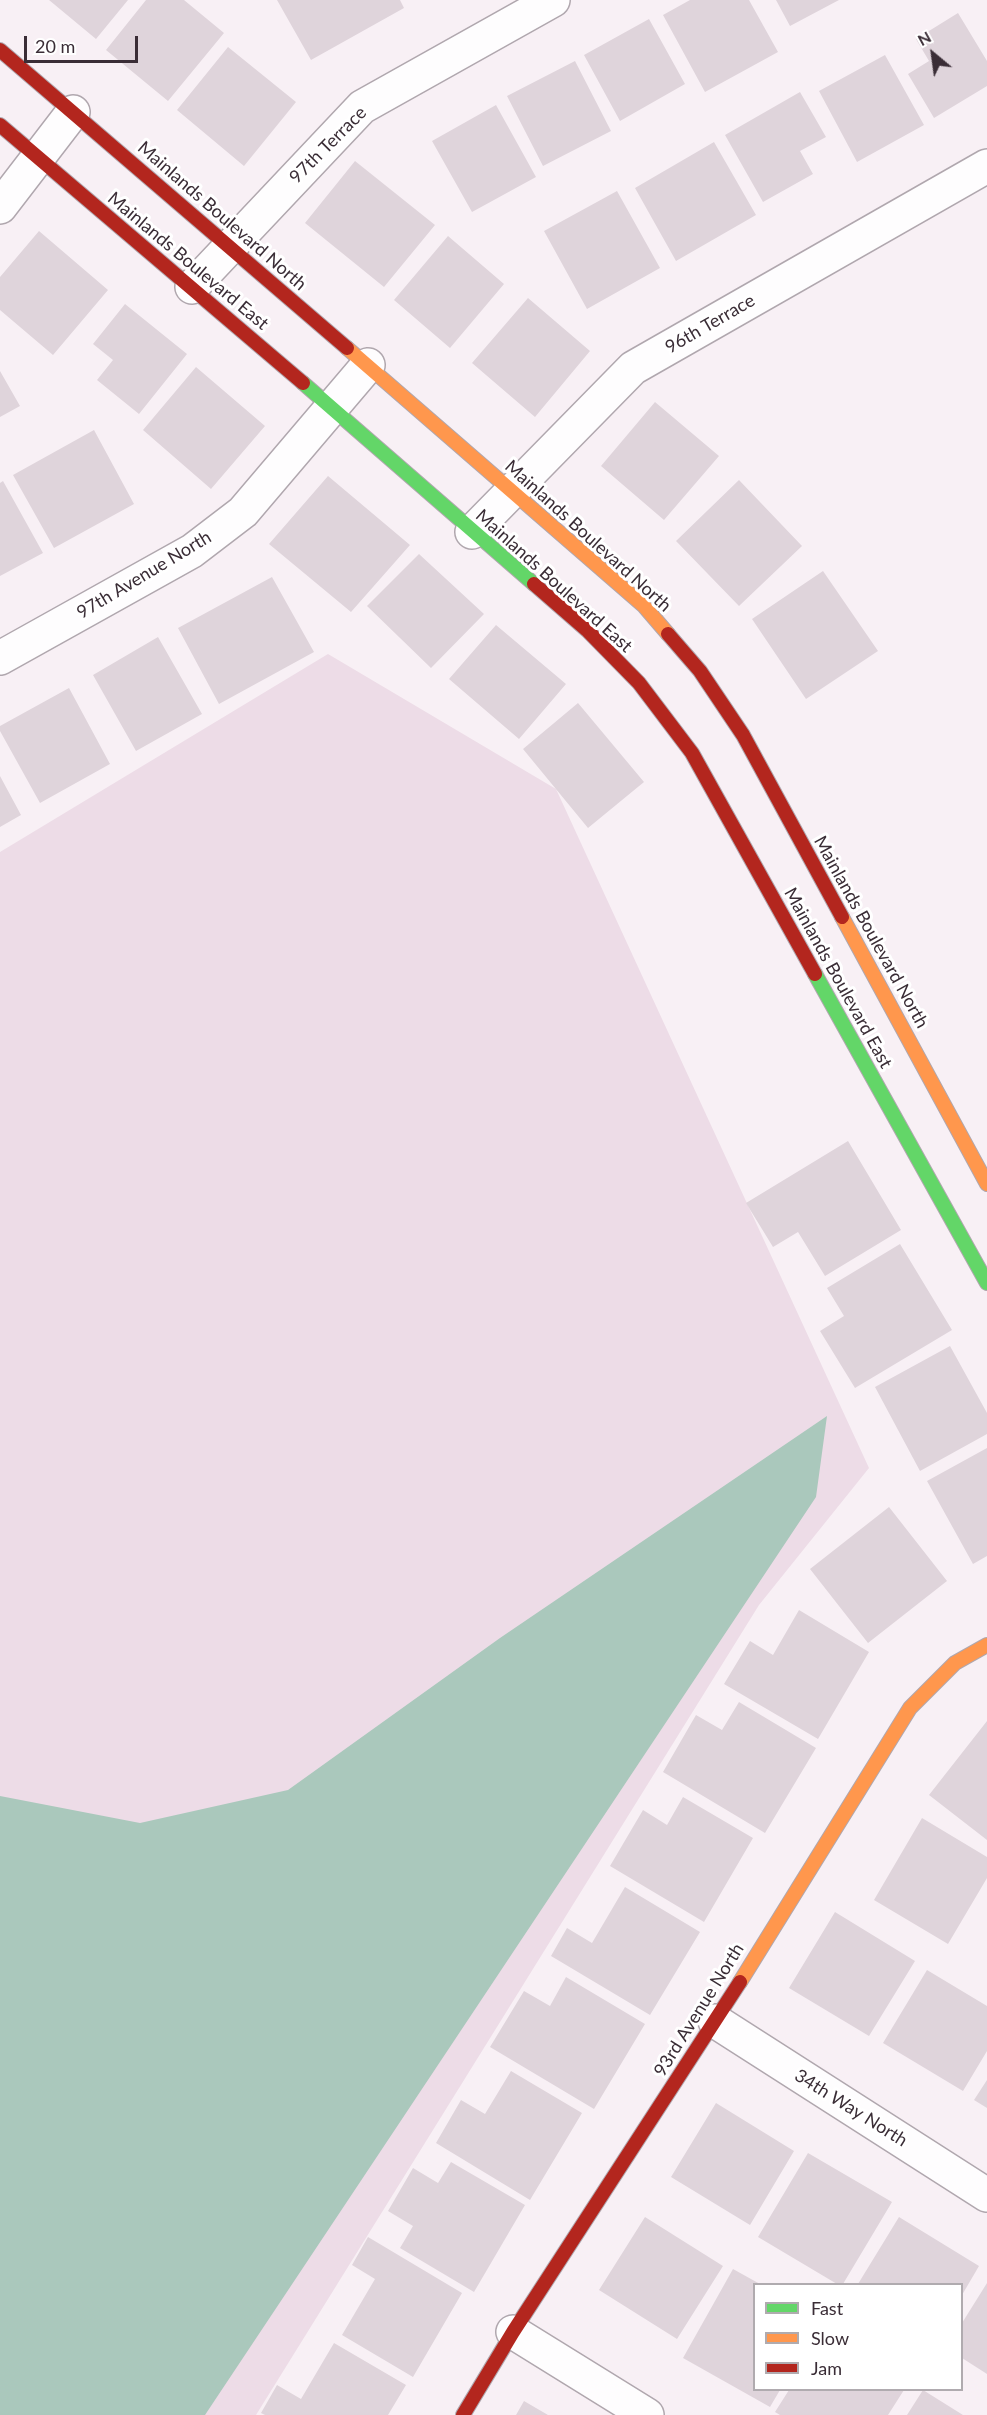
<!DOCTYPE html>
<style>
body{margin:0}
#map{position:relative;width:987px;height:2415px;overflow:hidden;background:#f8f0f5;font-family:Lato,sans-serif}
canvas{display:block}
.legend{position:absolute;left:753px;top:2283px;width:210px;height:108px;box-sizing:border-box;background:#fff;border:2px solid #b0abaf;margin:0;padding:8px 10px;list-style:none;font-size:18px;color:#3a2d36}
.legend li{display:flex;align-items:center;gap:12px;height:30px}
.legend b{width:30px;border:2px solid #b0abaf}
.north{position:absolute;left:903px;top:24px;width:60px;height:60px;-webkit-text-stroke:4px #fff;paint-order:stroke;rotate:331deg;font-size:16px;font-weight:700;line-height:24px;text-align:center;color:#3a2d36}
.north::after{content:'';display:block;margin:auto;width:21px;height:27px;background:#3a2d36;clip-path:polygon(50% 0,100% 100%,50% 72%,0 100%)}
.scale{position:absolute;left:24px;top:36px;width:114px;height:27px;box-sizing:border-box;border:3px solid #3a2d36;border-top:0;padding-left:8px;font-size:18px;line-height:21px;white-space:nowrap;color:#3a2d36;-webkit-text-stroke:4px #fff;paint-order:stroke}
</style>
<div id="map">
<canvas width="987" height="2415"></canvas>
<ul class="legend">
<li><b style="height:8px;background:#63d668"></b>Fast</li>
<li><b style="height:8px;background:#ff974d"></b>Slow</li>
<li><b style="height:8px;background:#b3261e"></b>Jam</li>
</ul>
<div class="north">N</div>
<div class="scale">20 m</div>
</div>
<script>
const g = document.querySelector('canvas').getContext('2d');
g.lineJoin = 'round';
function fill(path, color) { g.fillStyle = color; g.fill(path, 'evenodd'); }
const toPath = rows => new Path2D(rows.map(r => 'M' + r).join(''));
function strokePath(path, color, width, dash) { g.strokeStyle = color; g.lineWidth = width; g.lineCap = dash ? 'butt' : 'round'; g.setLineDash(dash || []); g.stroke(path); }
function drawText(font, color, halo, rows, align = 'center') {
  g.font = font + ' Lato,sans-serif'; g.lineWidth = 6; g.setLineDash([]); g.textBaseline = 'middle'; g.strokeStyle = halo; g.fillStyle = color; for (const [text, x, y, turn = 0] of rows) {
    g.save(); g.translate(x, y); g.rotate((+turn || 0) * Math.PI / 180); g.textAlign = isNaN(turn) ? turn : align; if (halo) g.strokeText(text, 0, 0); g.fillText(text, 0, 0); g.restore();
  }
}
fill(toPath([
 [328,654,556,789,869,1468,759,1605,256,2415,0,2415,0,852]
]), '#eddce7');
fill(toPath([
 [827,1416,816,1497,205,2415,0,2415,0,1796,140,1823,288,1790,500,1638]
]), '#aac8bc');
fill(toPath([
 [49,0,128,0,96,39],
 [146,0,184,0,224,33,168,101,106,50],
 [277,0,400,0,404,8,311,60],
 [690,0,749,0,778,52,705,92,663,15],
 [776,0,839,0,790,26],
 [958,13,987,61,987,86,934,118,908,74,929,61,916,39],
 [649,19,685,84,620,121,584,55],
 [228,47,296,102,244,166,177,110],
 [885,55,924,125,857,162,819,91],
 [575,61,611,131,543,166,507,96],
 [800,92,826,137,800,151,813,174,763,202,725,135],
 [496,105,536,177,472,212,432,141],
 [714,142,756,215,676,261,635,188],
 [355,161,435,225,384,287,305,223],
 [617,191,660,268,587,309,544,231],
 [39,231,108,290,53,355,0,310,0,277],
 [448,236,504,284,450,348,394,300],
 [528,298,590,351,535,417,472,363],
 [125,304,187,354,139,414,97,380,113,360,93,344],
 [196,367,265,426,211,489,143,430],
 [0,371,20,406,0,417],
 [655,402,719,456,664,520,601,466],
 [94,430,134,504,54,548,13,475],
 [328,476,410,545,351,612,269,544],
 [739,480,802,546,739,606,676,541],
 [3,481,43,553,0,576,0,483],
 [419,554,484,614,431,668,367,606],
 [823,571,878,651,806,699,752,619],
 [272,577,314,652,219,704,178,628],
 [496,625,566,684,519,739,449,679],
 [158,637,202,714,136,751,93,675],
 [69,688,110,764,40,803,0,731,0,726],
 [578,703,644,782,588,828,523,749],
 [0,776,21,815,0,827],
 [848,1141,901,1230,825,1276,798,1232,773,1247,746,1203],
 [900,1244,952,1330,855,1388,820,1331,844,1316,827,1288],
 [950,1346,987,1413,987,1434,920,1471,875,1387],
 [987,1448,987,1556,973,1564,927,1481],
 [889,1507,947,1581,868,1643,810,1569],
 [799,1610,869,1652,818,1739,724,1684,750,1641,773,1655],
 [739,1702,816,1748,765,1833,663,1772,696,1715,722,1730],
 [987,1721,987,1840,929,1795],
 [683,1797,753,1838,704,1922,610,1866,643,1810,667,1825],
 [922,1818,987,1857,987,1878,948,1944,874,1900],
 [625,1887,700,1932,650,2015,551,1956,567,1928,592,1943],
 [835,1912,915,1961,869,2036,789,1988],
 [927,1970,987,2006,987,2051,963,2091,883,2043],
 [566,1977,645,2024,594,2109,490,2047,524,1991,550,2006],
 [511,2071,582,2113,530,2200,436,2143,461,2100,485,2114],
 [987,2080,987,2108,974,2100],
 [716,2103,794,2151,750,2225,671,2177],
 [808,2153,892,2202,843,2284,837,2284,758,2237],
 [451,2162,525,2205,474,2292,400,2248,413,2226,388,2211,413,2168,438,2183],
 [645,2217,723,2266,677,2339,599,2290],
 [899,2217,979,2266,962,2295,962,2284,858,2284],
 [368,2237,462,2293,413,2377,342,2335,375,2279,352,2265],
 [733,2269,760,2284,754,2284,754,2390,780,2390,770,2407,683,2358],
 [987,2283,987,2374,962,2358,962,2323],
 [334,2343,406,2385,388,2415,265,2415,261,2413,277,2385,301,2399],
 [789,2390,904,2390,888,2415,780,2415,775,2412],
 [923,2390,963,2415,907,2415],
 [524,2401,548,2415,516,2415]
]), '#dfd4db');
const street = toPath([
 [0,207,73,112],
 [192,287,362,107,553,0],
 [472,532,633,368,987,166],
 [0,658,192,551,243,512,368,365],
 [715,2021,987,2195],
 [513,2332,647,2415]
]);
const fast = toPath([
 [303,383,534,584],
 [815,974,987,1283]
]);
const slow = toPath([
 [347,348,644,606,668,634],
 [842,917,987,1184],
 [740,1982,910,1708,955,1663,987,1645]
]);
const jam = toPath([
 [0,50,347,348],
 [0,125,303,383],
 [534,584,588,631,639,683,692,753,815,974],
 [668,634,700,671,743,735,842,917],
 [463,2415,513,2332,740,1982]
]);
strokePath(street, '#b0a7ae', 36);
strokePath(fast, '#b0a7ae', 16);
strokePath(slow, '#b0a7ae', 16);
strokePath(jam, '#b0a7ae', 16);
strokePath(street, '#fefdfe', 33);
strokePath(fast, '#63d668', 14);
strokePath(slow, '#ff974d', 14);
strokePath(jam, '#b3261e', 14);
drawText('18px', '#3a2d36', '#fff', [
 ["97th Terrace",328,145,-45],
 ["Mainlands Boulevard North",222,216,41],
 ["Mainlands Boulevard East",188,261,40],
 ["96th Terrace",710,324,-30],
 ["Mainlands Boulevard North",588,536,42],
 ["97th Avenue North",144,575,-31],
 ["Mainlands Boulevard East",554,581,42],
 ["Mainlands Boulevard North",871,932,61],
 ["Mainlands Boulevard East",838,978,61],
 ["93rd Avenue North",699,2010,-58],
 ["34th Way North",851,2108,32]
]);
</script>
